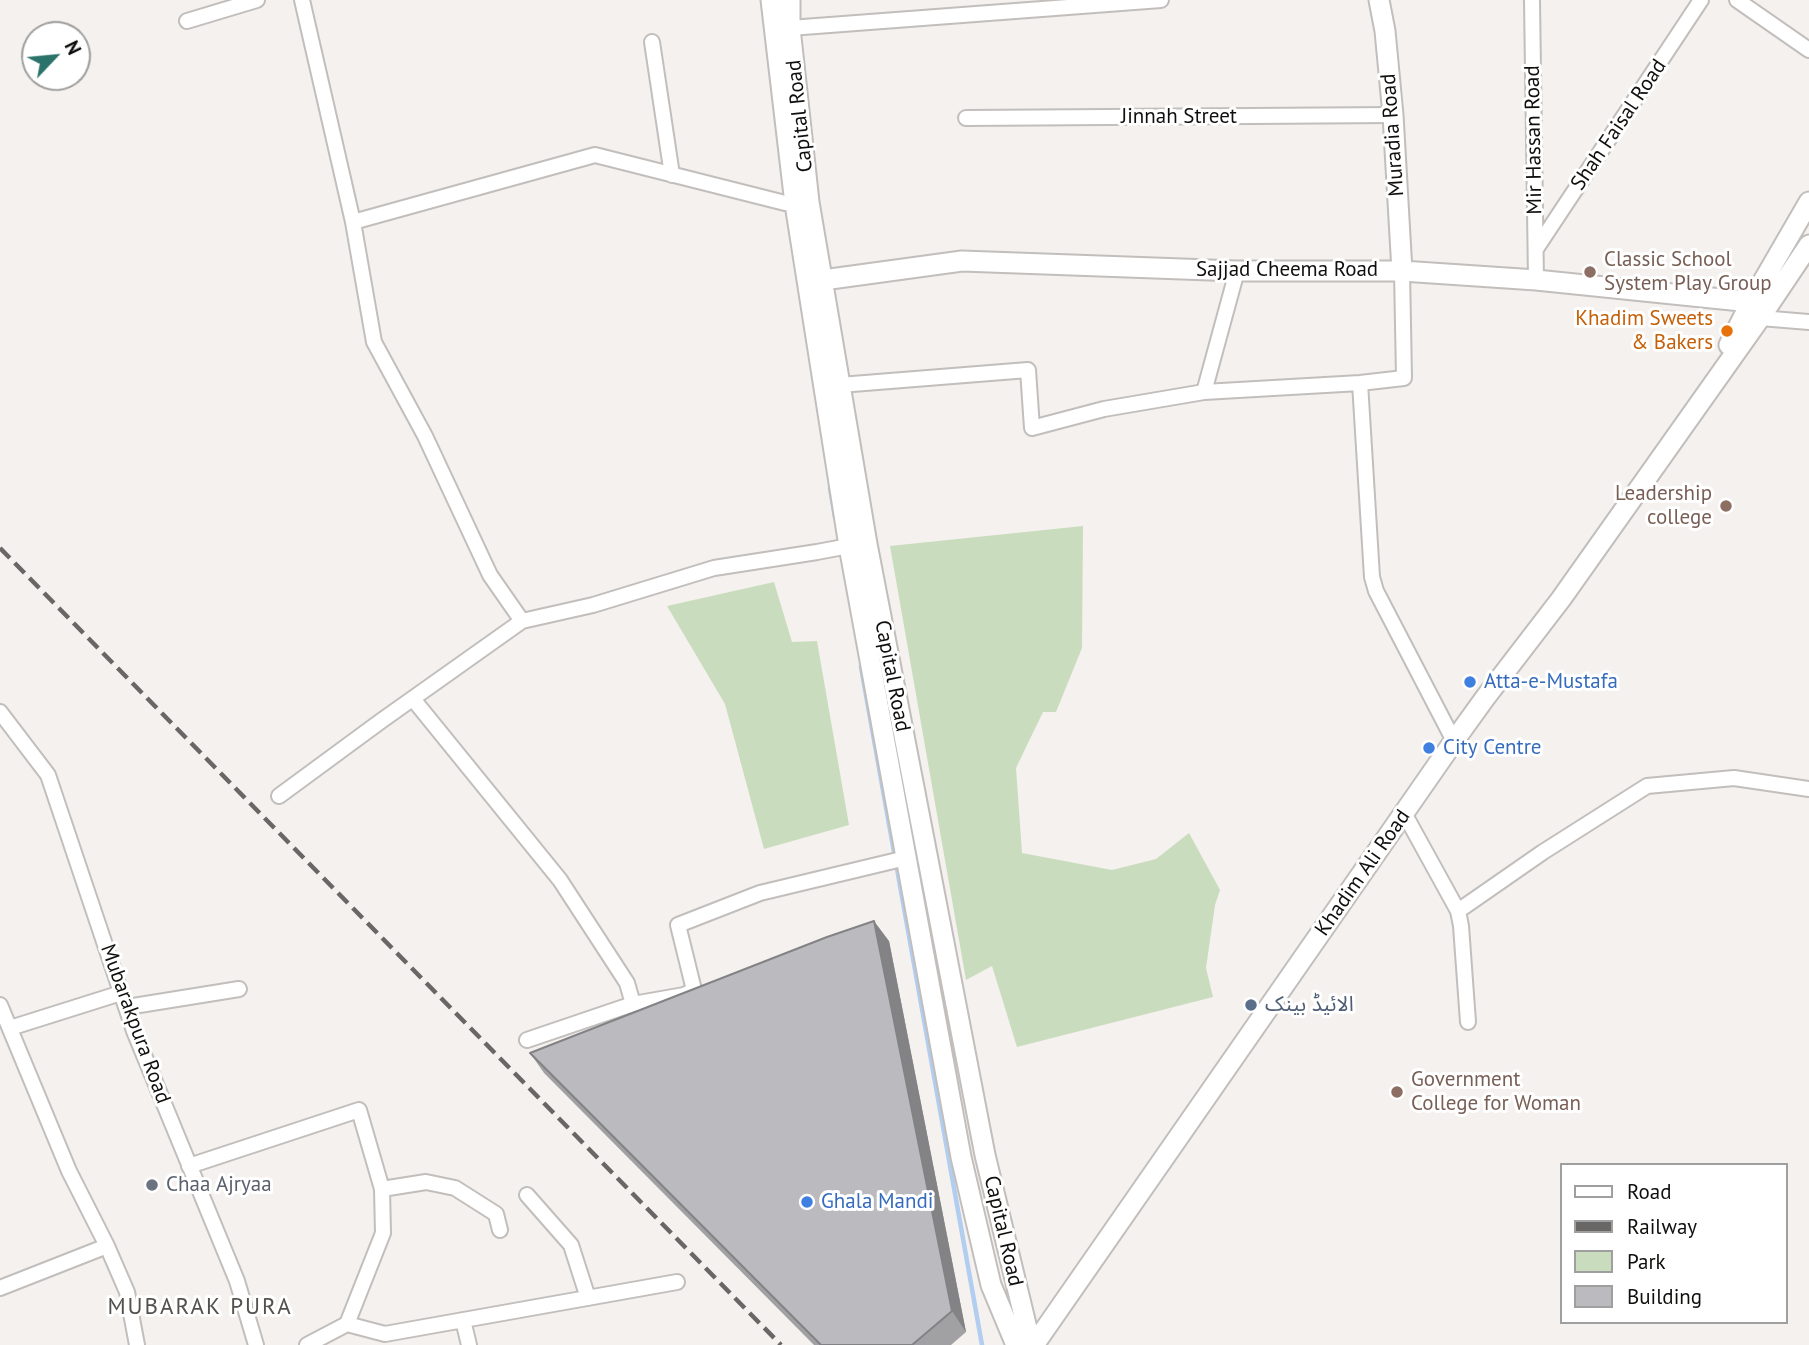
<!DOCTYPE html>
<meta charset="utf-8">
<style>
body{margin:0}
#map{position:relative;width:1809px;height:1345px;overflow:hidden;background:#f5f1ee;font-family:"PT Sans",sans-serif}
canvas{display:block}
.legend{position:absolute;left:1560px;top:1163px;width:228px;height:161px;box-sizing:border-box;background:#fff;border:2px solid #9f9f9f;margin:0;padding:9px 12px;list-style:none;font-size:21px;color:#100f0e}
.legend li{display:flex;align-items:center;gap:14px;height:35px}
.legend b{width:35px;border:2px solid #9f9f9f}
.north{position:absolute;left:21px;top:21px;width:70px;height:70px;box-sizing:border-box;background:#fff;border:2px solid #9f9f9f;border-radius:50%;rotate:64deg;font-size:19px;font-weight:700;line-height:28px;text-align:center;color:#100f0e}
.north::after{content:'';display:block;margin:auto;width:24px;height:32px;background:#2b726b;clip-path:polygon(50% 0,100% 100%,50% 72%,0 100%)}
</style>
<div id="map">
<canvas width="1809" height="1345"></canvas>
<ul class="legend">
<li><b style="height:9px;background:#fff"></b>Road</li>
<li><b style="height:9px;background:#696765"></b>Railway</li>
<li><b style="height:19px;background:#cadcbe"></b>Park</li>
<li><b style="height:19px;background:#bbbbbf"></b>Building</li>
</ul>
<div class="north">N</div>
</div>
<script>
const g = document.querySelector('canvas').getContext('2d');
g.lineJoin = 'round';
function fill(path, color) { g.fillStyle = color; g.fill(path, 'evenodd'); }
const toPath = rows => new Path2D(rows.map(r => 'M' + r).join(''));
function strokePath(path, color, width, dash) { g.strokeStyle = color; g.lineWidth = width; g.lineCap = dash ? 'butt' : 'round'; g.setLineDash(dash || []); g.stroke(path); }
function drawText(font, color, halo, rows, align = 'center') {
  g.font = font + ' "PT Sans","Noto Sans Arabic",sans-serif'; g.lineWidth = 6; g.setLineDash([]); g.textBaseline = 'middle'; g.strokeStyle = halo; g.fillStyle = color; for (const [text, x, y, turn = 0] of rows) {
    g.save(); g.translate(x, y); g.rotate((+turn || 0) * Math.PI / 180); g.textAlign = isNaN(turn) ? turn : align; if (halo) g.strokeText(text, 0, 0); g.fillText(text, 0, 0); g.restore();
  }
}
fill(toPath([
 [1083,526,1082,648,1056,712,1043,712,1016,768,1022,853,1112,870,1156,859,1189,833,1220,890,1215,905,1206,968,1213,997,1017,1047,992,966,966,980,890,546],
 [774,582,792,642,817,641,849,825,764,849,725,704,667,606]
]), '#cadcbe');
strokePath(toPath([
 [830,488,835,517],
 [861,667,982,1345]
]), '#b1cdef', 4.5);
const street = toPath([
 [302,0,353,222,374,342,425,436,490,575,522,621],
 [1532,0,1536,280],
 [1737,0,1809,50],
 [187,21,257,0],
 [790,28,1161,0],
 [652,42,672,175],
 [966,118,1393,115],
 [353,222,595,155,785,203,795,204],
 [1536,249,1701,0],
 [1760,318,1809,322],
 [1360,383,1372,577,1376,591,1454,741],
 [840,385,1028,370,1032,428,1104,409,1204,392,1360,383,1404,378,1402,271],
 [1204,392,1237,271],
 [413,699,560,880,627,983,633,1004],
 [0,712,48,775,134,1031,237,1281,256,1345],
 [279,796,381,721,522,621,593,605,714,568,817,552,849,546],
 [1404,813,1458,911,1461,926,1468,1022],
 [1458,911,1543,852,1647,786,1734,778,1809,789],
 [0,1005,69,1171,107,1246,127,1292,137,1345],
 [127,1007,239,989],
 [10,1028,121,993],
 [527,1040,633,1004,684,995,694,990,678,925,760,893,906,858],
 [189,1166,359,1110,382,1189,383,1233,347,1324,307,1345],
 [382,1189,426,1182,455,1188,496,1214,500,1230],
 [527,1195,571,1245,588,1298],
 [0,1288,107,1246],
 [463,1320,469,1345],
 [347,1324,385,1334,677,1282]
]);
const secondary = toPath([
 [771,0,795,204,849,546,961,1157,991,1285,1016,1345],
 [790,0,790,28,809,202,867,544,985,1155,1031,1345],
 [1379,0,1385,31,1393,115,1402,271],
 [823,280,962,261,1237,271,1402,271,1536,280,1751,302],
 [1729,345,1751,302,1809,202],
 [1034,1345,1454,741,1485,698,1561,599,1760,318,1809,245]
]);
strokePath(street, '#c2bebc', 18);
strokePath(secondary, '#c2bebc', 23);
strokePath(street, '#fff', 14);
strokePath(secondary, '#fff', 19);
strokePath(toPath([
 [0,548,781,1345]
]), '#696765', 4.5, [14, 7]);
fill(toPath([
 [889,941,966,1332,951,1345,814,1345,544,1073,530,1053]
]), '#a1a1a4');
fill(toPath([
 [874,921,889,941,966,1332,952,1311]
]), '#838386');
const building = toPath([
 [874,921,952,1311,912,1345,821,1345,530,1053,827,937,874,921]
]);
fill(building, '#bbbbbf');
strokePath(building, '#838386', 2);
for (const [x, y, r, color] of [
 [1590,272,7,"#8d6e63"],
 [1727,331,7,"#e8710a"],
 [1726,506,7,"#8d6e63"],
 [1470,682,7,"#3f7fe0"],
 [1429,748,7,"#3f7fe0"],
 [1251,1005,7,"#5c6f8a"],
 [1397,1092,7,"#8d6e63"],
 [152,1185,7,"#6b7280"],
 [807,1202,7,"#3f7fe0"]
]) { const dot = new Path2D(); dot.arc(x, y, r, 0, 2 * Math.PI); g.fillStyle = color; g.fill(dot); strokePath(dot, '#fff', 2.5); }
drawText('21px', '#100f0e', '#fff', [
 ["Capital Road",800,116,-96],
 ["Jinnah Street",1179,117],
 ["Shah Faisal Road",1619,125,-56],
 ["Muradia Road",1393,135,-94],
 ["Mir Hassan Road",1534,140,-91],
 ["Sajjad Cheema Road",1287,270],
 ["Capital Road",892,676,79],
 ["Khadim Ali Road",1363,873,-55],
 ["Mubarakpura Road",135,1024,70],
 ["Capital Road",1003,1231,77]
]);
drawText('21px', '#785e54', '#fff', [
 ["Classic School",1604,260],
 ["System Play Group",1604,284],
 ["Leadership",1712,494,"right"],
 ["college",1712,518,"right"],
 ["Government",1411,1080],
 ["College for Woman",1411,1104]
], 'left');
drawText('21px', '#c56008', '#fff', [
 ["Khadim Sweets",1713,319],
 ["& Bakers",1713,343]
], 'right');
drawText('21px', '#366cbe', '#fff', [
 ["Atta-e-Mustafa",1484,682],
 ["City Centre",1443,748],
 ["Ghala Mandi",821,1202]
], 'left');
drawText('21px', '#4e5e75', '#fff', [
 ["الائیڈ بینک",1265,1005]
], 'left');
drawText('21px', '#5b616d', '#fff', [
 ["Chaa Ajryaa",166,1185]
], 'left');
g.letterSpacing = '2px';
drawText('23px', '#53504d', '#fff', [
 ["MUBARAK PURA",200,1307]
]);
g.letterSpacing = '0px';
</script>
